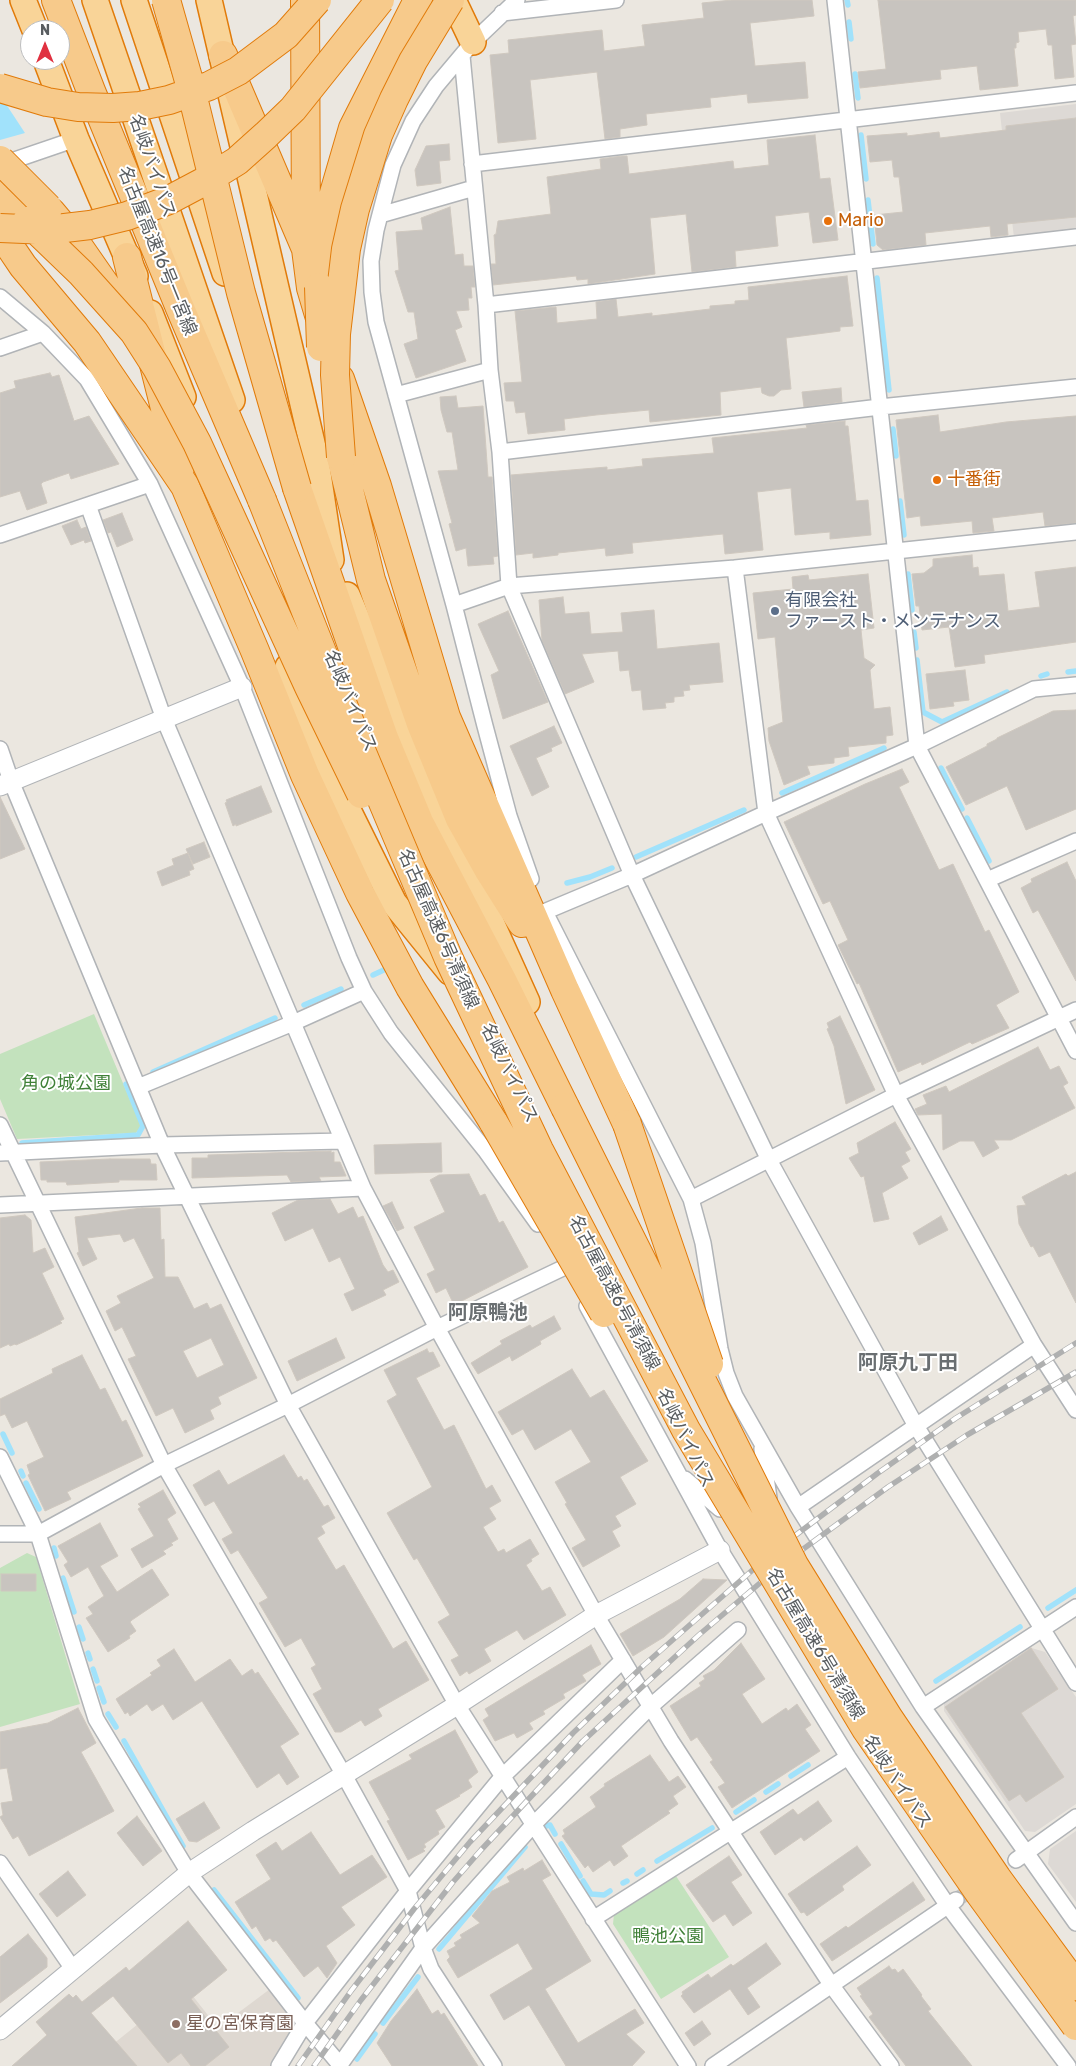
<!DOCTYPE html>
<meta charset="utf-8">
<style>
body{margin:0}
#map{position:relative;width:1076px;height:2066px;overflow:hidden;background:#ebe7e0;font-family:Rubik,sans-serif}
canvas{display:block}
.north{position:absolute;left:20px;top:20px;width:50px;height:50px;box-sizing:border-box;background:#fff;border:1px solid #bdbebf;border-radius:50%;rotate:0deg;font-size:14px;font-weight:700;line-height:20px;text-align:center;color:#595d60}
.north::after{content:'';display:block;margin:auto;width:18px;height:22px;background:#e03140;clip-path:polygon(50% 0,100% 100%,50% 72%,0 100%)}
</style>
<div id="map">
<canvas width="1076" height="2066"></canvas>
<div class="north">N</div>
</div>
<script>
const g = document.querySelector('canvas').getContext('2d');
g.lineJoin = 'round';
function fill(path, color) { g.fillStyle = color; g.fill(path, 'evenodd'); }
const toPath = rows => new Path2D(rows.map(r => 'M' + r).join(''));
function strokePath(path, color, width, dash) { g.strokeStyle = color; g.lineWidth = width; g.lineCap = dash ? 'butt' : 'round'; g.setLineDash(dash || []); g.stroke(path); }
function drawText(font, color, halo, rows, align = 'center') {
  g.font = font + ' Rubik,"Noto Sans JP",sans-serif'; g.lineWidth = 4; g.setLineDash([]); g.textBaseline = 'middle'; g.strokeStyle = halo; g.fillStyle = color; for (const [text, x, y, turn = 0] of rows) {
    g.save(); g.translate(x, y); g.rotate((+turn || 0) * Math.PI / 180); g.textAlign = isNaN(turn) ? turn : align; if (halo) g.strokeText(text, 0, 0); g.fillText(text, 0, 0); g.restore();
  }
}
fill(toPath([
 [1076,104,1076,231,1014,238,1000,113],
 [1025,1646,1045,1652,1076,1697,1076,1804,1035,1832,1025,1831,944,1711,944,1700],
 [1076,1831,1076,1902,1048,1864,1050,1849]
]), '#ddd9d5');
fill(toPath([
 [185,1986,218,2028,270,1989,293,2019,293,2030,271,2066,86,2066]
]), '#ded8d1');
fill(toPath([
 [94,1014,141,1126,136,1133,17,1139,0,1099,0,1054],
 [27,1553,36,1557,80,1704,0,1727,0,1568],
 [676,1876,729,1957,661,1999,613,1924,614,1914]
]), '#c3e2bd');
fill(toPath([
 [0,95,25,133,0,140]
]), '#a1e2fb');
strokePath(toPath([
 [847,0,848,5],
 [849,22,851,39],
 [855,74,858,98],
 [861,135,866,179],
 [868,200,873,244],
 [877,278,889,390],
 [893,429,896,456],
 [900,501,904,535],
 [908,574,912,610],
 [914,632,916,648],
 [917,660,923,712,942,722,1007,692],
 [1068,672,1076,671],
 [1041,676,1047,674],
 [941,768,962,809],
 [782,793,884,748],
 [967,818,989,861],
 [636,857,744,810],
 [567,883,590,877,612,868],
 [373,975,388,968],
 [304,1005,341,989],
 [153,1072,275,1018],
 [22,1143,138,1135,143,1126,126,1084],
 [3,1434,12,1453],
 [21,1471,23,1476],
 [26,1483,39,1509],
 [54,1548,56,1556],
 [63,1578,74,1612],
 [1048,1608,1076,1590],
 [79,1627,83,1639],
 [88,1653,90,1659],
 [93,1669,97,1681],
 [936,1681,1020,1627],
 [99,1688,104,1702],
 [108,1714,116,1727],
 [124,1741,183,1846],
 [791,1776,808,1765],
 [766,1792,778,1784],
 [736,1812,754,1800],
 [546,1826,550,1825,555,1834],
 [561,1844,580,1876],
 [657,1861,712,1828],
 [637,1874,643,1870],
 [583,1881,591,1894,604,1895,610,1891],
 [623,1883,627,1881],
 [214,1890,298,1998],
 [439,1949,525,1847],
 [383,2023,418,1977],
 [357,2059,375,2034]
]), '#a1e2fb', 5.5);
const building = toPath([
 [732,0,812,0,814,16,750,23,755,66,805,62,808,98,748,103,747,94,710,98,711,107,646,114,647,125,620,129,620,137,605,139,597,72,530,80,536,139,498,143,490,55,509,53,508,40,602,30,604,51,645,46,642,25,704,18,702,3,732,0],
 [878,0,1076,0,1076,15,1073,16,1076,44,1071,45,1074,77,1055,79,1052,45,1048,45,1046,29,1018,32,1019,42,1016,43,1016,48,1014,48,1018,86,980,90,977,66,940,70,941,79,860,88,858,72,886,69,878,0],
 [1076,118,1076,217,1007,224,1008,235,991,237,990,226,925,233,926,245,883,250,877,245,874,215,903,212,899,177,894,177,892,160,870,162,867,136,907,133,907,136,939,132,940,138,1006,130,1006,126,1076,118],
 [815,135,820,179,830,178,838,240,813,243,809,212,775,216,778,246,735,251,736,267,692,272,686,214,650,218,655,274,588,284,588,279,577,280,576,276,493,285,491,264,496,264,494,235,496,234,498,221,551,214,547,177,601,169,600,159,622,156,627,156,629,174,733,161,734,169,769,165,767,140,815,135],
 [449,144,450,160,439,161,441,183,417,186,415,170,426,146,449,144],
 [450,207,455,255,463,254,464,266,473,266,475,287,471,287,472,298,468,298,469,310,456,311,462,327,455,330,466,361,416,378,404,344,418,339,414,312,408,312,395,271,399,270,396,232,423,230,421,218,450,207],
 [847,276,853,326,840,327,840,331,786,338,791,389,781,390,774,396,769,396,762,393,761,387,720,392,721,415,650,422,649,410,596,415,564,419,565,430,528,434,525,412,516,413,514,401,506,401,504,383,522,382,515,311,556,307,557,323,597,319,596,302,616,299,618,317,652,313,652,316,710,309,710,306,735,304,735,301,749,300,748,287,847,276],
 [50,373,52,377,59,375,74,421,89,416,119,464,71,479,69,473,43,482,41,484,47,503,27,510,20,491,0,497,0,393,16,388,14,381,50,373],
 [841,388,842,402,804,407,802,392,841,388],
 [456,396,458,408,483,406,488,477,492,477,498,556,493,557,494,564,468,566,466,548,456,551,449,524,452,523,438,471,458,470,452,432,447,432,441,410,440,397,456,396],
 [938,415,940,432,1006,422,1076,416,1076,523,1045,526,1043,512,992,518,994,531,973,533,972,521,921,526,920,516,907,518,896,420,938,415],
 [845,421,845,426,848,426,856,501,868,500,871,535,830,539,830,532,795,535,791,488,757,492,763,550,725,554,723,534,632,543,633,553,606,556,605,548,558,553,558,555,533,558,533,553,516,555,511,475,607,467,607,470,643,466,642,459,714,453,712,438,807,428,806,425,845,421],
 [122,513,133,540,117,547,111,532,108,533,103,520,122,513],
 [77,520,81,529,86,527,91,541,85,543,84,540,71,545,62,526,77,520],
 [972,555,973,568,978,567,979,576,1004,574,1008,611,1040,607,1035,572,1076,567,1076,642,984,655,985,663,955,667,949,627,922,630,919,606,916,606,912,574,924,573,933,566,933,559,972,555],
 [868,574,874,628,861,630,864,658,875,665,870,670,874,709,890,707,893,735,886,736,886,743,848,747,849,756,834,758,834,763,807,766,810,774,784,785,769,741,768,728,783,722,775,637,758,639,753,593,793,589,792,577,808,575,809,580,868,574],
 [563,597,565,614,589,612,591,634,623,632,621,613,654,610,657,649,719,643,723,682,689,685,690,690,683,691,684,696,674,697,674,702,665,703,666,708,643,710,641,690,632,691,629,670,620,671,618,651,582,654,594,682,565,694,542,641,539,600,563,597],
 [508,611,548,702,503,719,491,675,499,671,478,624,508,611],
 [965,670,969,700,953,702,954,706,930,709,926,674,965,670],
 [1076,710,1076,809,1026,830,1007,786,966,805,946,767,987,746,987,744,997,739,997,738,1053,711,1076,710],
 [554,726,562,743,551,748,552,751,536,758,549,787,532,796,510,746,554,726],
 [902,769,909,782,899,787,939,870,953,864,985,932,989,930,1019,992,996,1005,1009,1028,972,1044,970,1042,922,1065,921,1062,898,1072,859,983,857,984,838,945,848,940,830,901,823,904,784,822,865,784,902,769],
 [261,786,272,812,236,826,236,824,233,826,225,803,227,802,226,800,261,786],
 [0,797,25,849,0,859,0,797],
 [204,842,210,857,193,864,186,849,204,842],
 [188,853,194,869,189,871,190,875,162,886,157,872,174,865,172,859,188,853],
 [1067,862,1076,881,1076,981,1038,910,1033,913,1021,888,1032,882,1031,879,1067,862],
 [840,1016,875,1090,846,1104,834,1046,827,1029,829,1028,827,1023,840,1016],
 [1038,1047,1050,1070,1059,1066,1068,1083,1063,1086,1075,1108,1011,1140,994,1140,999,1148,983,1157,974,1141,960,1141,943,1150,942,1114,918,1115,915,1109,927,1104,923,1095,946,1086,949,1092,1038,1047],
 [895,1122,911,1149,905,1152,910,1161,901,1166,908,1178,882,1193,889,1219,874,1222,864,1176,861,1177,849,1158,859,1153,857,1143,895,1122],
 [441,1143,442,1172,375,1174,374,1145,441,1143],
 [331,1151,331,1153,334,1152,334,1162,340,1162,346,1176,319,1177,321,1181,291,1182,287,1175,192,1178,192,1158,208,1158,208,1155,331,1151],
 [110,1159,150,1159,151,1164,156,1164,157,1180,119,1180,119,1182,67,1185,66,1182,47,1182,47,1180,41,1180,40,1162,110,1159],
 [1076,1172,1076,1303,1050,1252,1039,1257,1033,1246,1031,1247,1019,1224,1017,1206,1026,1205,1022,1197,1066,1174,1068,1176,1076,1172],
 [469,1174,480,1196,485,1194,499,1223,503,1221,528,1267,454,1305,446,1288,436,1293,427,1274,435,1270,414,1227,445,1212,430,1180,439,1175,469,1174],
 [330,1199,338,1214,353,1207,358,1218,363,1216,383,1265,388,1272,393,1270,399,1282,383,1290,386,1295,352,1311,344,1294,355,1289,340,1257,329,1262,313,1228,285,1241,272,1213,298,1200,330,1199],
 [392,1202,404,1228,397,1231,383,1206,392,1202],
 [142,1208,160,1208,161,1240,164,1239,165,1277,178,1277,194,1309,207,1303,210,1309,221,1304,257,1378,218,1397,221,1404,210,1410,214,1419,185,1433,173,1408,156,1416,128,1359,136,1356,122,1327,115,1331,106,1311,121,1303,117,1296,154,1278,134,1238,124,1242,120,1234,87,1238,97,1259,83,1266,77,1253,79,1252,75,1217,142,1208],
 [211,1338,224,1365,197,1378,183,1351,211,1338],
 [25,1215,31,1220,33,1253,45,1248,54,1267,42,1273,64,1319,60,1321,62,1323,36,1336,16,1345,15,1344,10,1346,9,1344,0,1348,0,1218,25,1215],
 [941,1216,948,1230,919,1245,913,1233,941,1216],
 [554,1316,561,1329,540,1341,541,1344,512,1361,510,1356,478,1374,471,1363,502,1344,500,1341,530,1325,532,1328,554,1316],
 [336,1338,345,1358,297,1381,288,1361,336,1338],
 [427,1349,429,1353,433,1352,440,1366,416,1378,444,1430,454,1425,486,1489,492,1485,501,1501,489,1508,496,1519,483,1527,498,1552,504,1549,506,1553,530,1539,539,1554,531,1559,532,1561,526,1565,542,1591,550,1587,566,1615,524,1640,517,1630,484,1649,491,1661,469,1674,467,1671,460,1676,451,1660,459,1656,438,1622,450,1615,417,1558,414,1560,387,1513,432,1487,387,1401,397,1395,384,1370,427,1349],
 [82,1355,100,1390,105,1388,122,1422,126,1420,143,1456,67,1492,71,1499,45,1511,28,1475,30,1474,27,1465,44,1457,27,1421,12,1428,5,1414,0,1416,0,1399,53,1373,52,1369,82,1355],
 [572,1369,590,1398,604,1390,648,1461,620,1477,636,1504,615,1516,621,1526,612,1531,620,1546,583,1567,572,1548,586,1540,565,1504,567,1503,555,1482,591,1462,571,1429,535,1450,523,1429,512,1435,498,1412,572,1369],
 [284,1455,298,1478,301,1476,304,1481,307,1479,324,1507,328,1505,335,1518,321,1526,325,1533,317,1538,336,1570,344,1565,393,1649,406,1641,429,1680,378,1709,382,1716,365,1726,361,1720,341,1732,335,1732,313,1694,322,1689,311,1668,316,1665,301,1638,285,1647,259,1603,268,1598,238,1550,231,1554,222,1539,233,1533,214,1501,205,1506,193,1485,219,1470,228,1485,284,1455],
 [163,1490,176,1513,167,1519,178,1539,171,1543,173,1545,163,1551,166,1554,142,1568,131,1549,154,1536,138,1509,141,1507,138,1504,163,1490],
 [100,1523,118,1556,100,1566,117,1592,152,1569,169,1595,132,1620,130,1622,136,1631,129,1636,130,1638,108,1652,86,1618,93,1614,88,1607,104,1596,88,1567,71,1577,64,1565,68,1562,58,1546,100,1523],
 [1,1574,36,1574,36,1591,1,1591,1,1574],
 [703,1579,727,1580,664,1637,633,1656,620,1634,680,1599,703,1579],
 [741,1643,765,1679,742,1694,762,1724,786,1708,788,1711,797,1704,811,1725,805,1729,820,1751,732,1808,718,1787,725,1783,710,1762,713,1760,697,1737,691,1741,670,1706,701,1686,699,1683,705,1679,703,1676,714,1670,741,1643],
 [591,1645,601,1664,582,1675,586,1681,563,1694,565,1698,543,1711,545,1714,529,1723,533,1729,517,1738,514,1733,495,1741,483,1720,489,1716,485,1709,591,1645],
 [1031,1648,1058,1689,1021,1713,1064,1777,1026,1802,1020,1794,1009,1801,945,1707,1031,1648],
 [174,1649,195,1682,230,1659,242,1676,252,1669,255,1674,258,1672,299,1734,280,1746,299,1777,287,1785,279,1773,257,1788,202,1701,173,1720,163,1704,152,1711,147,1704,130,1716,128,1712,125,1714,116,1699,152,1675,150,1673,161,1666,157,1660,174,1649],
 [78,1708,96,1743,81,1752,114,1811,29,1856,18,1836,13,1839,0,1817,3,1815,1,1803,13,1801,7,1768,0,1769,0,1732,48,1723,78,1708],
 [455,1730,478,1772,468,1780,472,1787,459,1795,460,1796,435,1810,445,1827,438,1831,439,1834,424,1844,426,1847,423,1849,425,1851,408,1860,387,1821,390,1820,369,1782,412,1759,409,1755,455,1730],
 [650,1755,669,1782,678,1776,686,1787,673,1796,678,1804,668,1811,670,1813,621,1846,628,1856,614,1866,610,1860,593,1872,588,1865,585,1868,562,1836,565,1834,563,1830,596,1807,590,1797,605,1786,604,1784,650,1755],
 [818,1801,832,1821,804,1841,801,1837,775,1855,760,1832,793,1809,798,1815,818,1801],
 [204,1802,220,1828,197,1842,189,1841,176,1819,204,1802],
 [137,1816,162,1851,143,1866,117,1833,137,1816],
 [311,1832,340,1875,372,1855,387,1877,341,1907,355,1925,326,1946,337,1963,327,1978,318,1966,304,1977,276,1940,273,1942,270,1938,265,1941,256,1926,252,1929,235,1902,271,1879,256,1855,276,1842,282,1851,311,1832],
 [857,1846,871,1865,842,1886,844,1890,821,1906,807,1916,804,1912,801,1913,788,1894,857,1846],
 [729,1856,742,1875,731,1882,752,1913,733,1926,725,1914,713,1922,686,1885,729,1856],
 [542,1860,551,1875,542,1880,591,1961,545,1989,578,2043,635,2009,644,2023,626,2034,645,2052,632,2066,566,2066,529,2005,504,2020,490,1995,533,1969,518,1943,458,1978,447,1960,450,1957,447,1951,456,1946,454,1943,462,1938,460,1935,480,1923,472,1916,492,1891,510,1882,507,1877,523,1868,524,1871,542,1860],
 [68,1871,86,1895,57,1917,39,1894,68,1871],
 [913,1882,925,1900,832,1961,820,1944,846,1926,848,1928,913,1882],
 [188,1921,227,1970,191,1999,229,2047,205,2066,191,2066,181,2053,168,2063,113,1996,91,2013,137,2066,12,2066,47,2035,36,2022,69,1994,73,1998,76,1995,82,2002,126,1967,129,1971,188,1921],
 [28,1934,47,1958,47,1967,0,2003,0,1957,28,1934],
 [766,1943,781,1964,747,1988,760,2007,748,2015,730,1989,694,2013,681,1996,683,1994,682,1992,708,1974,711,1978,731,1964,733,1966,766,1943],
 [889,1966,892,1970,895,1969,898,1973,903,1969,922,1995,921,1996,931,2009,928,2011,972,2066,906,2066,869,2017,873,2014,860,1996,862,1995,857,1988,889,1966],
 [417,1989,432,2014,438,2010,441,2015,444,2013,478,2066,392,2066,377,2043,391,2021,417,1989],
 [702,2021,711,2034,694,2046,685,2033,702,2021]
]);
fill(building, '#c8c4bf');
strokePath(building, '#cfc8bf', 1);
strokePath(toPath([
 [956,1900,1016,1860]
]), '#c6c4c0', 15, [15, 8]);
const minor = toPath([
 [517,0,473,42,436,86,413,121,393,165,376,230,371,261,372,292,376,322,454,605,485,726,509,816,531,879],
 [835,0,917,746,1076,1051],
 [502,13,616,0],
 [462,56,486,305,490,370,500,452,509,586,632,875,769,1160,916,1426,1076,1683],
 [472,164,1076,93],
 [0,165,76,139],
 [380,215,474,188],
 [0,297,43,333,87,379,150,484,242,687,349,958,364,991,391,1033,485,1150,538,1224],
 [486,305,1076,237],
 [0,348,43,333],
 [396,395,490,370],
 [500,452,880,407,1076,387],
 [88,505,164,719,363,1188,437,1328,596,1615,671,1741,832,1986,891,2066],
 [0,535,150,484],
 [735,568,766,813,896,1095,1034,1345,1076,1410],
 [454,605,509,586,735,568,1076,532],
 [0,749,11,781,162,1145,288,1405,457,1705,688,2066],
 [987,880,1076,841],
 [544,912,632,875,766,813,917,746,1034,689,1076,685],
 [548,918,691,1199,703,1243,720,1349,726,1373,735,1396,798,1507,923,1707,1076,1923],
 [138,1087,293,1023,364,991],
 [0,1125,164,1465,344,1775,408,1891,423,1948,431,1969,494,2066],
 [0,1153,162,1145,343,1141],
 [691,1199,896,1095,1076,1010],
 [0,1205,363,1188],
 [587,1306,720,1550,848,1757,948,1906,1068,2066],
 [762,1449,769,1498],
 [0,1457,38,1534,96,1719,189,1873,305,2023,341,2066],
 [685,1479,720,1509],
 [798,1507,1034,1345],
 [0,1534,38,1534,164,1465,288,1405,437,1328,565,1267],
 [923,1707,1076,1607],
 [1016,1860,1076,1817],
 [0,1863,73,1969],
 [593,1919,848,1757],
 [279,2066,305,2023,408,1891,502,1777,623,1660],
 [339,2066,423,1948,533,1825,651,1706,738,1630],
 [713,2066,956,1900]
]);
const tertiary = toPath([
 [0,786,242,687],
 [0,2030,189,1873,253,1831,457,1705,596,1615,720,1550]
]);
const trunk = toPath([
 [23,0,35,30],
 [95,0,232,400],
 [134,0,225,273],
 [209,0,316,460,331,560],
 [453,0,473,42],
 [46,60,76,139,135,276],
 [150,313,183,397],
 [347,595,403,727,527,1002],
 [288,667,305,715,344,802,394,903,450,972]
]);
const motorway = toPath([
 [56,0,91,91,180,308,262,500],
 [305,0,306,238],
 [223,55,306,249,311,288,319,315],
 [0,195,27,221],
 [51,212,72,237,113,296],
 [0,232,23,266,87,342,185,486,255,651,305,775,360,893,410,987,494,1123],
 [127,257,180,468],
 [319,279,322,248,330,207,353,128,418,0],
 [340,379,377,486,446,717,565,990,627,1124],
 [341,457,371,580,421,724,460,819,488,869,522,923],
 [297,488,384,738,419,822,502,980,565,1107]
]);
strokePath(minor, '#b1b4b7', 18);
strokePath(tertiary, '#b1b4b7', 21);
strokePath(trunk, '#e17b0a', 28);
strokePath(motorway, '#e17b0a', 30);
strokePath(minor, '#fff', 15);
strokePath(tertiary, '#fff', 19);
strokePath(trunk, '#f9d498', 25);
strokePath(motorway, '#f7ca8b', 28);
const rail = toPath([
 [298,2066,351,1991,414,1909,470,1842,573,1733,644,1665,772,1553,878,1473,956,1418,1076,1343],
 [314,2066,361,2000,453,1882,481,1850,583,1741,700,1634,780,1566,888,1487,967,1435,1076,1372]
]);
strokePath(rail, '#afb0b0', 5.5);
strokePath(rail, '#fff', 4, [11]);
const motorwayBridge = toPath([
 [166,0,189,81,241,293,297,488],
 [0,88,47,102,78,107,113,108,140,106,169,100,209,86,238,71,286,35,317,0],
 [0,160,48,208],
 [27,221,81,273,134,332,157,368,197,443,309,687,361,794],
 [0,228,48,230,90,225,127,216,169,200,203,182,237,161,266,135,293,109,380,0],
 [319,287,321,347],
 [341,457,335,375,336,334,346,249,355,209,378,135,394,99,413,61,450,0],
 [262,500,358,743,448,957,539,1150,686,1430,866,1729,980,1894,1076,2026],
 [565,1107,794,1565,888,1717,997,1878,1076,1986],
 [494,1123,604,1313],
 [627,1124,709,1364]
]);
strokePath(motorwayBridge, '#e17b0a', 30, []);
strokePath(motorwayBridge, '#f7ca8b', 28);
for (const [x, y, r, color] of [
 [828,221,5,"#e8710a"],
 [937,480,5,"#e8710a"],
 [775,611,5,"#5c6f8a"],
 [176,2024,5,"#8d6e63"]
]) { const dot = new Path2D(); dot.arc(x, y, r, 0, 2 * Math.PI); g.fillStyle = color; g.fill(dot); strokePath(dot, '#fff', 2); }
drawText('18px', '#595d60', '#fff', [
 ["名岐バイパス",152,166,71],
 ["名古屋高速16号一宮線",157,251,68],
 ["名岐バイパス",350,701,67],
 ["名古屋高速6号清須線",438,929,66],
 ["名岐バイパス",509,1073,64],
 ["名古屋高速6号清須線",614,1293,62],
 ["名岐バイパス",685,1438,64],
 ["名古屋高速6号清須線",815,1644,59],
 ["名岐バイパス",897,1782,56]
]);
drawText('18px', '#c56008', '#fff', [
 ["Mario",838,221],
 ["十番街",947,480]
], 'left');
drawText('18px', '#4e5e75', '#fff', [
 ["有限会社",785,601],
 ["ファースト・メンテナンス",785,622]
], 'left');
drawText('18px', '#408138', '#fff', [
 ["角の城公園",66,1084],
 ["鴨池公園",668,1937]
]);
drawText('18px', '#785e54', '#fff', [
 ["星の宮保育園",186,2024]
], 'left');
drawText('bold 20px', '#6a6f72', '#fff', [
 ["阿原鴨池",488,1313],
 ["阿原九丁田",908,1363]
]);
</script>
